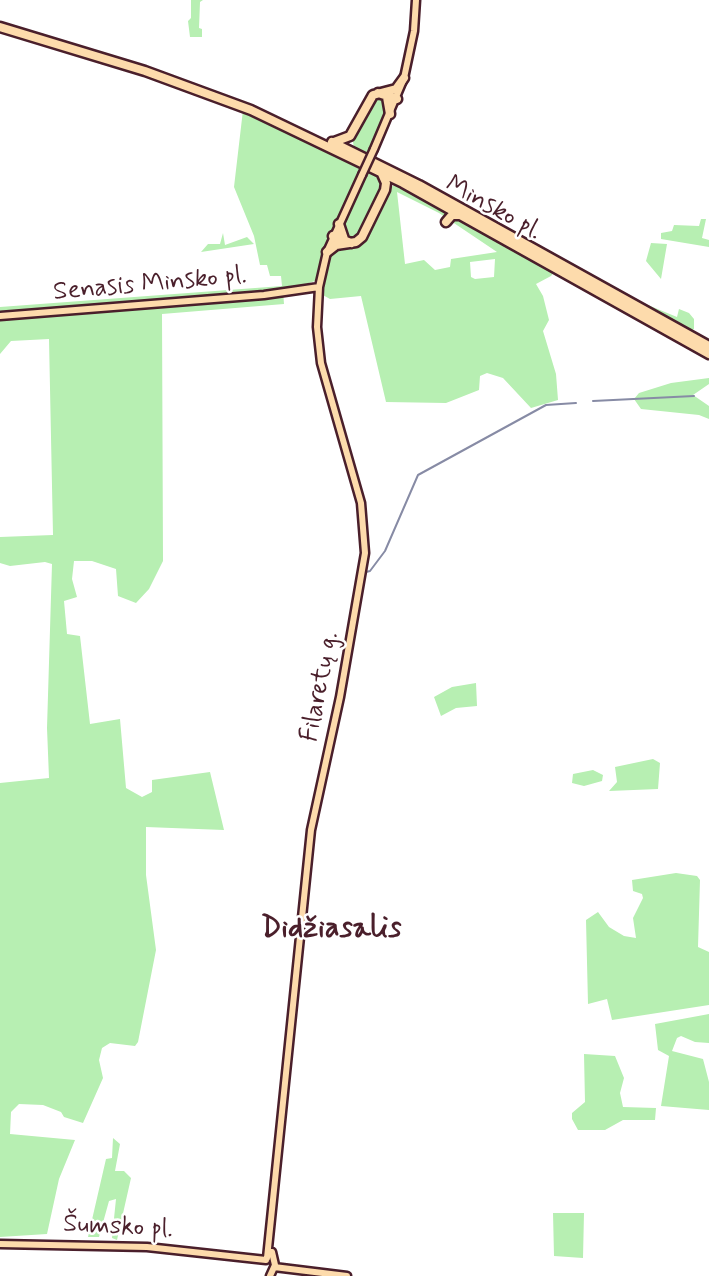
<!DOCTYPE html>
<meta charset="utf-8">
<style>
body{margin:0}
canvas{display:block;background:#fff}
</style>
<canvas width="709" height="1276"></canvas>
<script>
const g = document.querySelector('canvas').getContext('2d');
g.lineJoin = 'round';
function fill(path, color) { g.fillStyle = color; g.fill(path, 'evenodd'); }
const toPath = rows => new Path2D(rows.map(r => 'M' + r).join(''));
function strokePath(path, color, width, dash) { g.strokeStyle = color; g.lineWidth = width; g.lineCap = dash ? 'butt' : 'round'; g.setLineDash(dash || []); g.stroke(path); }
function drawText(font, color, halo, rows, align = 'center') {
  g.font = font + ' Mynerve,sans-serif'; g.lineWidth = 5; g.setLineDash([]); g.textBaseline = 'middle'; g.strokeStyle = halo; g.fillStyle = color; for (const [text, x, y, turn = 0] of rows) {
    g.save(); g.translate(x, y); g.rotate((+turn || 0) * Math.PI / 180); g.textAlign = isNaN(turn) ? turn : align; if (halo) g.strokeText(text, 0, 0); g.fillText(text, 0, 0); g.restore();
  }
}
fill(toPath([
 [191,0,203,0,200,2,199,28,202,29,202,37,190,37,188,21,191,18],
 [380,95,390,104,368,155,354,148,352,136,369,103],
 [243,110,362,166,332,233,315,281,283,291,284,304,162,314,163,561,149,589,136,603,118,596,116,569,92,561,74,561,72,579,77,597,64,601,67,634,80,636,90,724,120,719,126,788,142,797,152,792,152,780,210,772,224,830,146,827,146,875,156,950,138,1042,135,1046,110,1043,102,1048,99,1060,103,1078,83,1123,64,1117,61,1112,43,1105,19,1104,11,1112,10,1134,75,1140,59,1179,47,1234,0,1237,0,783,49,778,47,728,52,564,45,562,10,566,0,563,0,537,53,535,49,339,11,341,0,354,0,307,282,286,281,276,270,276,267,265,260,265,254,236,234,187],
 [369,169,379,174,385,183,362,232,352,241,342,235,342,225],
 [394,185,400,185,555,271,551,276,536,284,543,296,549,320,543,331,556,374,558,400,531,408,503,378,487,373,480,376,479,390,446,403,386,402,361,296,330,299,321,294,331,251,354,244,388,190],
 [397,192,439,213,497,252,451,259,450,267,435,270,424,260,405,264],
 [495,259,494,277,475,279,471,277,470,262],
 [701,219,706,219,702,238,709,240,709,247,661,239,661,233,672,231,674,225,699,226],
 [223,233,225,245,247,237,254,244,201,252,208,244,220,244],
 [651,243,667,244,661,279,646,261],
 [643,303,677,317,679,309,689,313,694,319,694,329,690,331],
 [709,378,709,384,693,395,709,406,709,419,699,415,641,409,634,399,639,393,671,383],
 [476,683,477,706,456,708,441,716,434,697,452,687],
 [653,759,660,763,658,789,609,791,617,782,615,767],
 [593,770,603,775,602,781,584,786,572,783,573,774],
 [676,873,697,876,700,880,698,947,709,952,709,1005,612,1020,607,999,588,1004,586,920,598,912,609,927,624,936,636,938,633,918,643,898,642,894,633,891,632,880],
 [709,1014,709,1043,695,1042,681,1036,677,1038,672,1051,703,1059,709,1082,709,1110,661,1106,669,1056,658,1050,655,1024],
 [584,1054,615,1056,624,1078,620,1093,623,1107,656,1108,655,1120,623,1120,605,1130,578,1130,572,1119,572,1113,585,1102],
 [113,1138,120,1144,115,1171,124,1171,131,1178,117,1240,112,1238,116,1199,109,1201,99,1237,88,1237,106,1159,112,1158],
 [553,1213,584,1213,583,1258,554,1256]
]), '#b7efb2');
strokePath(toPath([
 [593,401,694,396],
 [366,572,370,571,385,551,418,475,546,405,576,403]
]), '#878ba5', 2);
const major = toPath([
 [374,149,404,78,414,31,416,0],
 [0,316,264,295,319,287],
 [0,1244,147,1247,266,1260],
 [267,1258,311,830,340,697,365,553,361,503,321,363,317,327,319,287,327,252,362,175],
 [274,1267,347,1276],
 [270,1276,275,1265,272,1252]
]);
const highway = toPath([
 [0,27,145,71,251,110,403,183,709,354],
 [378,93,397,99],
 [387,97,390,114],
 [332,142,419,185,709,346],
 [334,142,350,136,373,95,396,89,404,78],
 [446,222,452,215,460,215],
 [339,224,344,239],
 [333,236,351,243],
 [327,252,336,245,356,242,362,237,385,190,386,183,382,174]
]);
strokePath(major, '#4a1f2b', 11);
strokePath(highway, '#4a1f2b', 13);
strokePath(major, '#fddbac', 6);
strokePath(highway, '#fddbac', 8);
const majorBridge = toPath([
 [362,175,374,149]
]);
strokePath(majorBridge, '#4a1f2b', 11, []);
strokePath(majorBridge, '#fddbac', 6);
drawText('26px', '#4a1f2b', '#fff', [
 ["Minsko pl.",493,209,29],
 ["Senasis Minsko pl.",150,285,-5],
 ["Filaretų g.",321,687,-79],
 ["Šumsko pl.",118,1228,3]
]);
drawText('bold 30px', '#4a1f2b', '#fff', [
 ["Didžiasalis",331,930]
]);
</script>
